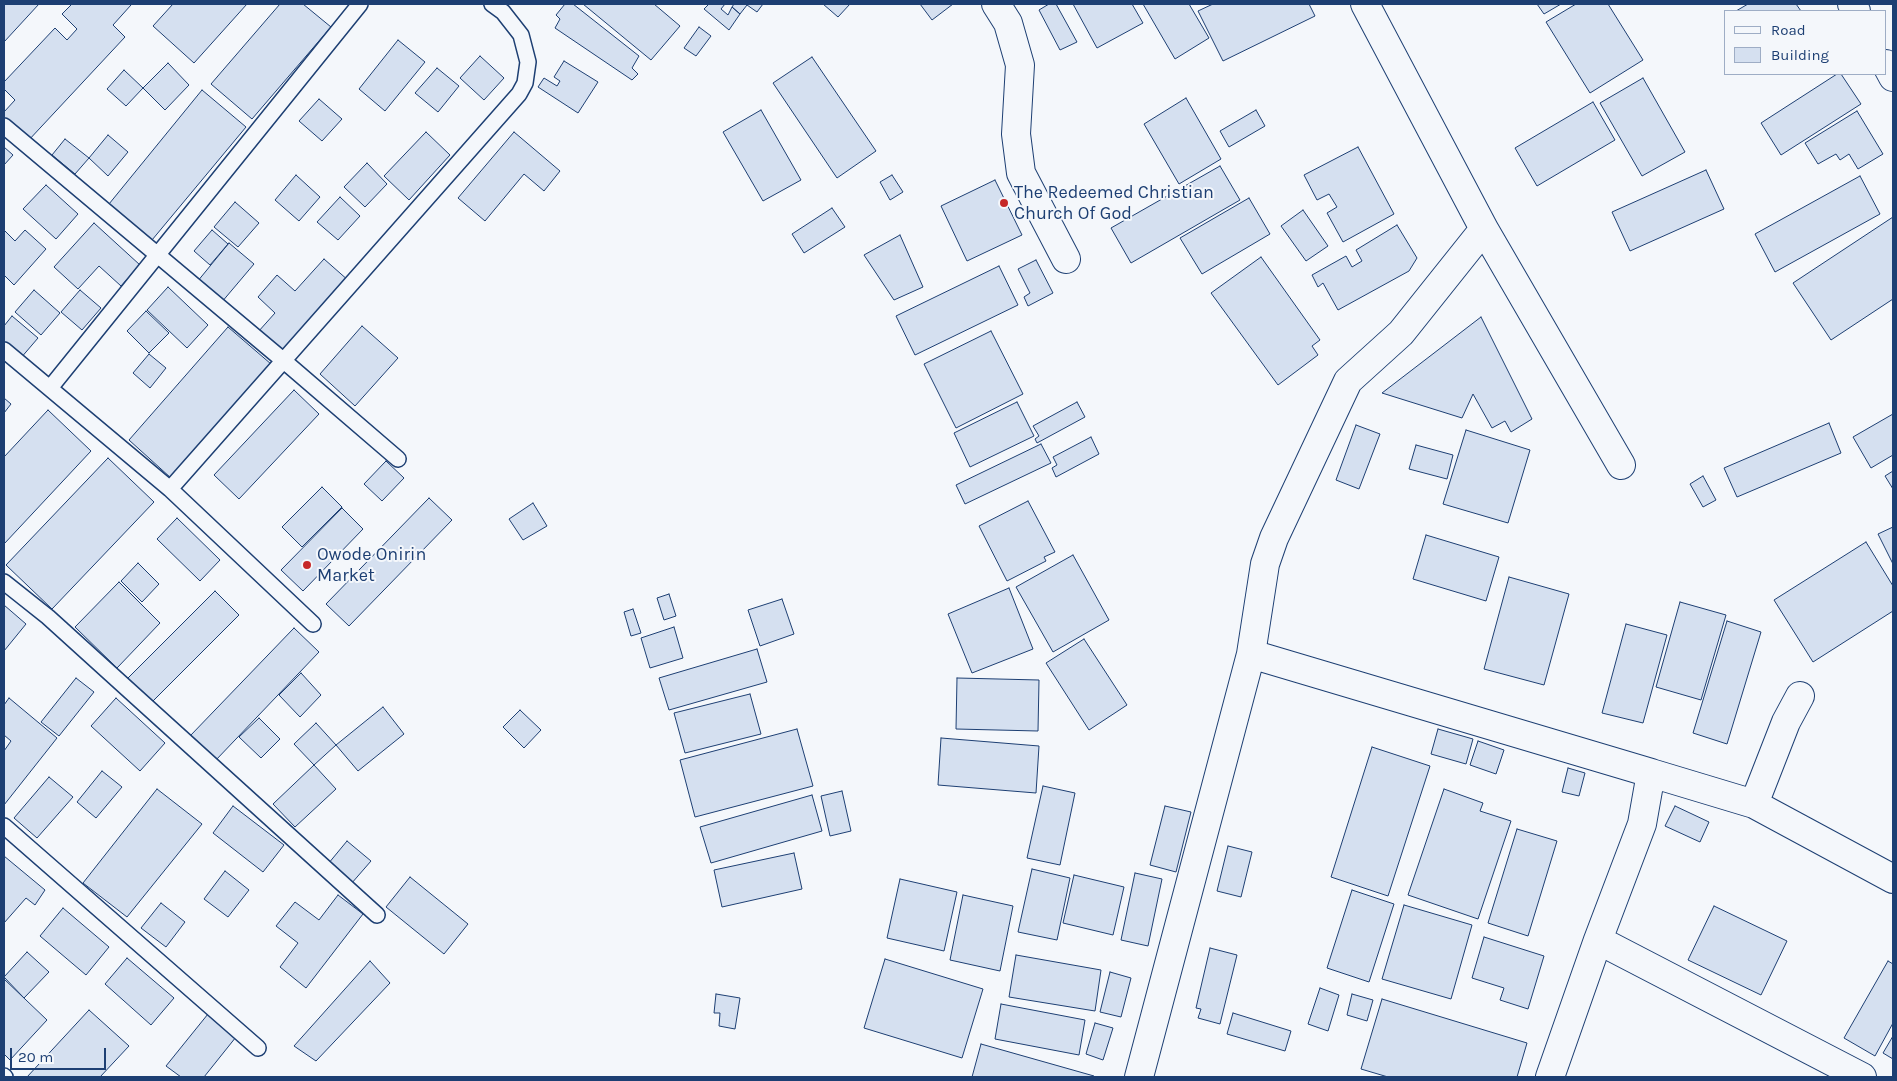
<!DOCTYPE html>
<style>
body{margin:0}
#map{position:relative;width:1897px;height:1081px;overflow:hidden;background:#f4f7fb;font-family:Karla,sans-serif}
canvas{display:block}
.frame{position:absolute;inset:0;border:5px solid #1d3f73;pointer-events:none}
.legend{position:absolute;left:1724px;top:10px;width:162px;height:65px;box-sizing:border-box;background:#f4f7fb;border:1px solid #9eadc5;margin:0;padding:6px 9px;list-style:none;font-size:15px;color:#1d3f73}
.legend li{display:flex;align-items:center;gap:10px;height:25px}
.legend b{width:25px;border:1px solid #9eadc5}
.scale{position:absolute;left:10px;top:1048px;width:96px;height:22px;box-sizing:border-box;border:2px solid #1d3f73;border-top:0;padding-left:6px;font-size:15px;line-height:18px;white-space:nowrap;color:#1d3f73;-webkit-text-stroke:4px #f4f7fb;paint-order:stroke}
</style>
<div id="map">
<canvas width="1897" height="1081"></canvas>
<div class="frame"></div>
<ul class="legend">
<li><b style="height:6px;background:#f4f7fb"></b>Road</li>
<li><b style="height:14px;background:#d5e0f0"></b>Building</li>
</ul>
<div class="scale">20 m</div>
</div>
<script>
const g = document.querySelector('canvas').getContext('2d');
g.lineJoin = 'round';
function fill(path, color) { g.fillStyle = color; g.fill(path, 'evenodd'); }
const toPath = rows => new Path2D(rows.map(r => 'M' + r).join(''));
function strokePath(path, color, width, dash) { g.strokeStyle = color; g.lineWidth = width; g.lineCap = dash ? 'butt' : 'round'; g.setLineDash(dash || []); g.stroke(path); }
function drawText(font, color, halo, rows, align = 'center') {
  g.font = font + ' Karla,sans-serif'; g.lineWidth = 4; g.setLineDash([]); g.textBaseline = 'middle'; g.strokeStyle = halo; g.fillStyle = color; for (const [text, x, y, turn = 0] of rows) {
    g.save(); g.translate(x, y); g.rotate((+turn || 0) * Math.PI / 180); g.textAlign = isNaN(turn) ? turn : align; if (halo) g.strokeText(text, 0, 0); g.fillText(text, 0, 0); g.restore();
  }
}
const building = toPath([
 [4,4,39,4,4,42,4,4],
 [72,4,129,4,131,5,113,25,125,37,27,142,4,119,4,112,15,100,4,89,4,82,55,28,67,40,77,29,62,14,72,4],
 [173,4,247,4,194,63,153,26,173,4],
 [280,4,303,4,331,27,252,119,211,84,280,4],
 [565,4,573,4,639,56,632,68,638,74,632,80,555,28,560,19,556,15,565,4],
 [583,4,654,4,680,26,651,60,583,4],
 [709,4,725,4,721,9,728,15,732,7,740,14,729,30,704,9,709,4],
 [734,4,763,4,757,12,747,5,740,14,732,7,734,4],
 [823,4,850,4,838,17,823,4],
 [920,4,953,4,932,20,920,4],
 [1049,4,1056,4,1077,42,1060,50,1039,10,1049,4],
 [1073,4,1132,4,1143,23,1097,48,1073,4],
 [1143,4,1189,4,1209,38,1175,59,1143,4],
 [1213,4,1309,4,1315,16,1223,61,1198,11,1213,4],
 [1537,4,1561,4,1544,14,1537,4],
 [1576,4,1608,4,1643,60,1590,93,1546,22,1576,4],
 [1748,4,1796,4,1801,11,1736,11,1748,4],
 [699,27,711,36,696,56,684,48,699,27],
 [398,40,425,62,385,111,359,89,398,40],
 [480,56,504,78,484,100,460,78,480,56],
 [812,57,876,151,837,178,773,83,812,57],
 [564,61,598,82,578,113,538,87,544,78,557,86,560,81,554,77,564,61],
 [168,63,189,85,165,110,143,88,168,63],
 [437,68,459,86,438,112,415,93,437,68],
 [124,70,143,88,126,106,107,89,124,70],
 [1837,74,1841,74,1861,104,1781,155,1761,123,1837,74],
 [1643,78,1685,152,1642,176,1600,103,1643,78],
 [202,90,246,127,152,240,109,204,202,90],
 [1186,98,1221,159,1179,184,1144,124,1186,98],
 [319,99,342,119,322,141,299,121,319,99],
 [1593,102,1615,140,1537,186,1515,148,1593,102],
 [761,110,801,180,763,201,723,132,761,110],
 [1256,110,1265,126,1229,147,1220,131,1256,110],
 [1857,111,1883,154,1858,169,1849,154,1840,160,1836,154,1818,164,1805,143,1857,111],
 [426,132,450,155,409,200,384,176,426,132],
 [514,132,560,171,544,191,524,174,485,221,458,198,514,132],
 [108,135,128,152,108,176,89,158,108,135],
 [65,139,89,158,75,174,52,155,65,139],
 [4,147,13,155,4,165,4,147],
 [1358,147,1394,214,1343,242,1327,213,1337,207,1329,194,1317,200,1304,175,1358,147],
 [367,163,387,184,365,207,344,187,367,163],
 [1220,166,1240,200,1131,263,1111,228,1220,166],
 [1706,170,1724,209,1630,251,1612,212,1706,170],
 [296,175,320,197,299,221,275,200,296,175],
 [892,175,903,192,890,200,880,182,892,175],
 [1860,176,1880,214,1775,272,1755,234,1860,176],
 [995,180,1022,235,967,261,941,206,995,180],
 [46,185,78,214,56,239,23,209,46,185],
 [340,197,360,216,338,240,317,222,340,197],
 [1249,198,1270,234,1202,274,1180,238,1249,198],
 [235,202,259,223,238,247,214,227,235,202],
 [832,208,845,227,804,253,792,234,832,208],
 [1303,210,1328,246,1306,261,1281,226,1303,210],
 [1893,217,1893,299,1831,340,1793,283,1893,217],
 [94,223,140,265,121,286,99,266,78,289,54,267,94,223],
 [1397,225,1417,258,1409,271,1338,310,1323,283,1318,287,1312,275,1346,256,1352,267,1362,261,1356,250,1397,225],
 [4,230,15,241,25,230,46,249,14,285,4,275,4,230],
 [212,230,228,244,210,265,194,251,212,230],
 [900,235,923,287,894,300,864,255,900,235],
 [229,243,254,264,221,303,197,282,229,243],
 [1261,257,1320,340,1312,346,1318,355,1278,385,1211,293,1261,257],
 [324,259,349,281,283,355,258,332,275,313,258,297,277,275,295,291,324,259],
 [1036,260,1053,293,1028,306,1024,297,1030,293,1018,269,1036,260],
 [999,266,1018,305,915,355,896,316,999,266],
 [168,287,208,325,187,348,147,310,168,287],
 [34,290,60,313,41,335,15,312,34,290],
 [80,290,101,308,82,330,61,312,80,290],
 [146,311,169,333,149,353,127,331,146,311],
 [12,316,38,338,20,359,4,345,4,326,12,316],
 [1481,317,1532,419,1511,432,1505,421,1492,428,1473,394,1462,418,1382,393,1481,317],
 [362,326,398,358,355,406,320,374,362,326],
 [228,327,271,364,171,478,129,440,228,327],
 [991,331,1023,394,956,428,924,364,991,331],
 [149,354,166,368,150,388,133,373,149,354],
 [294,390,319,414,239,499,214,475,294,390],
 [4,398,11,404,4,413,4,398],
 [1017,402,1034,436,970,467,954,433,1017,402],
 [1077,402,1085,417,1037,443,1035,439,1039,436,1033,426,1077,402],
 [48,410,91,451,4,544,4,457,48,410],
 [1893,414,1893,455,1871,468,1853,437,1893,414],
 [1829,423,1841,453,1737,497,1724,468,1829,423],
 [1356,425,1380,434,1359,489,1336,480,1356,425],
 [1466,430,1530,450,1508,523,1443,504,1466,430],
 [1091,437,1099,454,1056,477,1052,468,1057,465,1053,457,1091,437],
 [1041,444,1051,463,965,504,956,485,1041,444],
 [1416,445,1453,455,1447,479,1409,469,1416,445],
 [108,458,154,502,52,609,6,565,108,458],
 [386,461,404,478,382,501,364,484,386,461],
 [1893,471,1893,489,1885,476,1893,471],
 [1703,476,1716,500,1703,507,1690,484,1703,476],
 [322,487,342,507,302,547,282,527,322,487],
 [429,498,452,520,349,626,326,604,429,498],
 [1028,501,1055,552,1044,557,1046,561,1007,581,979,526,1028,501],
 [533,503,547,526,523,540,509,519,533,503],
 [342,508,363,529,303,591,281,570,342,508],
 [177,518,220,560,200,581,157,539,177,518],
 [1893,527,1893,564,1878,534,1893,527],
 [1426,535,1499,557,1486,601,1413,579,1426,535],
 [1866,542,1893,586,1893,611,1813,662,1774,600,1866,542],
 [1073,555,1109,620,1053,652,1016,587,1073,555],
 [138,563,159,584,142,602,121,581,138,563],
 [1509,577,1569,594,1544,685,1484,669,1509,577],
 [119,582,160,623,117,668,75,627,119,582],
 [1009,588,1033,649,972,673,948,614,1009,588],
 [215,591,239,615,151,703,127,679,215,591],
 [669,594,676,616,664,620,657,598,669,594],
 [782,599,794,634,760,646,748,610,782,599],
 [1680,602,1726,615,1701,700,1656,687,1680,602],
 [4,605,26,624,4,651,4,605],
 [633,609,641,633,631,636,624,612,633,609],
 [1727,621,1761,632,1727,744,1693,733,1727,621],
 [1626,624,1667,635,1643,723,1602,713,1626,624],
 [674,627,683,658,650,668,641,638,674,627],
 [294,628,319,652,215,761,190,736,294,628],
 [1084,639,1127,705,1089,730,1046,663,1084,639],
 [757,649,767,682,669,710,659,678,757,649],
 [301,673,321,695,300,717,279,695,301,673],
 [76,678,94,692,59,736,41,722,76,678],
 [957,678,1039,680,1038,731,956,729,957,678],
 [750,694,761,734,685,753,674,713,750,694],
 [9,698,57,738,4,805,4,751,11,741,4,735,4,705,9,698],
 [116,698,165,743,140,771,91,726,116,698],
 [383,707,404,734,358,771,336,745,383,707],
 [520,710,541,730,524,748,503,727,520,710],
 [259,718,280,739,261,758,239,737,259,718],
 [316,723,336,745,314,765,294,744,316,723],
 [797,729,813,786,695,817,680,760,797,729],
 [1438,729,1473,739,1466,764,1431,754,1438,729],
 [941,738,1039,746,1036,793,938,785,941,738],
 [1478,741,1504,750,1496,774,1470,765,1478,741],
 [1372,747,1430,766,1388,896,1331,877,1372,747],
 [314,765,336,789,295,827,273,804,314,765],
 [1568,768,1585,773,1579,796,1562,792,1568,768],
 [102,771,122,787,96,818,77,802,102,771],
 [49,777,73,797,37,838,14,818,49,777],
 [1043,786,1075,793,1060,865,1027,858,1043,786],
 [157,789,202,824,127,917,83,883,157,789],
 [1444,789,1483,803,1480,811,1511,821,1478,919,1408,895,1444,789],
 [842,791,851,831,830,836,821,796,842,791],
 [812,795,822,831,711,863,700,827,812,795],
 [233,806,284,845,263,872,213,833,233,806],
 [1165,806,1191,812,1176,872,1150,865,1165,806],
 [1675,806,1709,822,1700,842,1665,826,1675,806],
 [1517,829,1557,841,1528,936,1488,923,1517,829],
 [347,841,371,861,351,884,328,864,347,841],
 [1228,846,1252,852,1241,897,1217,891,1228,846],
 [794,853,802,889,722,907,714,870,794,853],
 [4,856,45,890,35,905,26,898,4,923,4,856],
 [1032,869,1070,878,1057,940,1018,932,1032,869],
 [225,871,249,890,228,917,204,899,225,871],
 [1135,873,1162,879,1148,946,1121,940,1135,873],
 [1074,875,1124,887,1113,935,1063,923,1074,875],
 [410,877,468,924,444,954,386,907,410,877],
 [900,879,957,892,944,951,887,938,900,879],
 [1352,890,1394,904,1369,982,1327,968,1352,890],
 [338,895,363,914,306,988,280,967,298,943,276,926,295,902,319,920,338,895],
 [963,895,1013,906,1000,971,950,960,963,895],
 [161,903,185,922,166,947,141,928,161,903],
 [1404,905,1472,925,1451,999,1382,979,1404,905],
 [1714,906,1787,941,1761,995,1688,960,1714,906],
 [63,908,109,947,86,975,40,936,63,908],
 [1484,937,1544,956,1528,1009,1500,1000,1504,988,1472,978,1484,937],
 [1210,948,1237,955,1220,1024,1198,1018,1201,1009,1196,1008,1210,948],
 [27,952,49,972,24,998,4,977,27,952],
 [1016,955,1101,970,1095,1011,1009,997,1016,955],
 [127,958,174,998,151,1025,105,984,127,958],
 [885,959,983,989,962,1058,864,1028,885,959],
 [370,961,390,983,316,1061,294,1046,370,961],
 [1888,961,1893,964,1893,1023,1875,1056,1844,1038,1888,961],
 [1110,972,1131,978,1121,1017,1100,1012,1110,972],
 [4,979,47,1020,10,1060,4,1054,4,979],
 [1320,988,1339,995,1328,1031,1308,1024,1320,988],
 [716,994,740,998,735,1029,719,1026,720,1013,714,1013,716,994],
 [1352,994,1373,1000,1367,1021,1347,1015,1352,994],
 [1382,999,1527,1043,1517,1077,1388,1077,1361,1069,1382,999],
 [1001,1004,1085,1020,1079,1055,995,1039,1001,1004],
 [89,1010,129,1046,100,1077,27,1077,89,1010],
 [1233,1013,1291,1031,1285,1051,1227,1034,1233,1013],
 [208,1014,236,1037,204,1077,181,1077,166,1066,208,1014],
 [1095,1023,1113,1028,1103,1060,1086,1054,1095,1023],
 [1893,1036,1893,1059,1883,1053,1893,1036],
 [981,1044,1094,1076,1094,1077,972,1077,981,1044]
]);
fill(building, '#d5e0f0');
strokePath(building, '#1d3f73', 1);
const service = toPath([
 [4,126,284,361,398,459],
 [4,350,170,489,313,624],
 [50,388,360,4],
 [170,489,519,94,525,83,528,62,521,35,503,12,492,4],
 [4,582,48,617,377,915],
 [4,826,258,1048],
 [4,1076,5,1077]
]);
const minor = toPath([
 [996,4,1008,23,1020,65,1016,134,1021,173,1066,259],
 [1852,4,1856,11],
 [1886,64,1893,77],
 [1484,229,1621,465],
 [1251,654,1651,773,1642,824,1598,940,1550,1077],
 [1651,773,1754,804,1893,879],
 [1754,804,1786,722,1800,696],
 [1598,940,1862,1077],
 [1139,1077,1251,654,1265,564,1274,538,1348,381,1401,333,1484,229,1365,4]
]);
strokePath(service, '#1d3f73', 18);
strokePath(minor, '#1d3f73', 30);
strokePath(service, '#f4f7fb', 15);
strokePath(minor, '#f4f7fb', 28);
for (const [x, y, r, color] of [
 [1004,203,5,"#c62828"],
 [307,565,5,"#c62828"]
]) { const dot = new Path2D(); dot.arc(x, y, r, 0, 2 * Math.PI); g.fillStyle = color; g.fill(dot); strokePath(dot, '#f4f7fb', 2); }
drawText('18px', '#1d3f73', '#f4f7fb', [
 ["The Redeemed Christian",1014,193],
 ["Church Of God",1014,214],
 ["Owode Onirin",317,555],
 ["Market",317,576]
], 'left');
</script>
